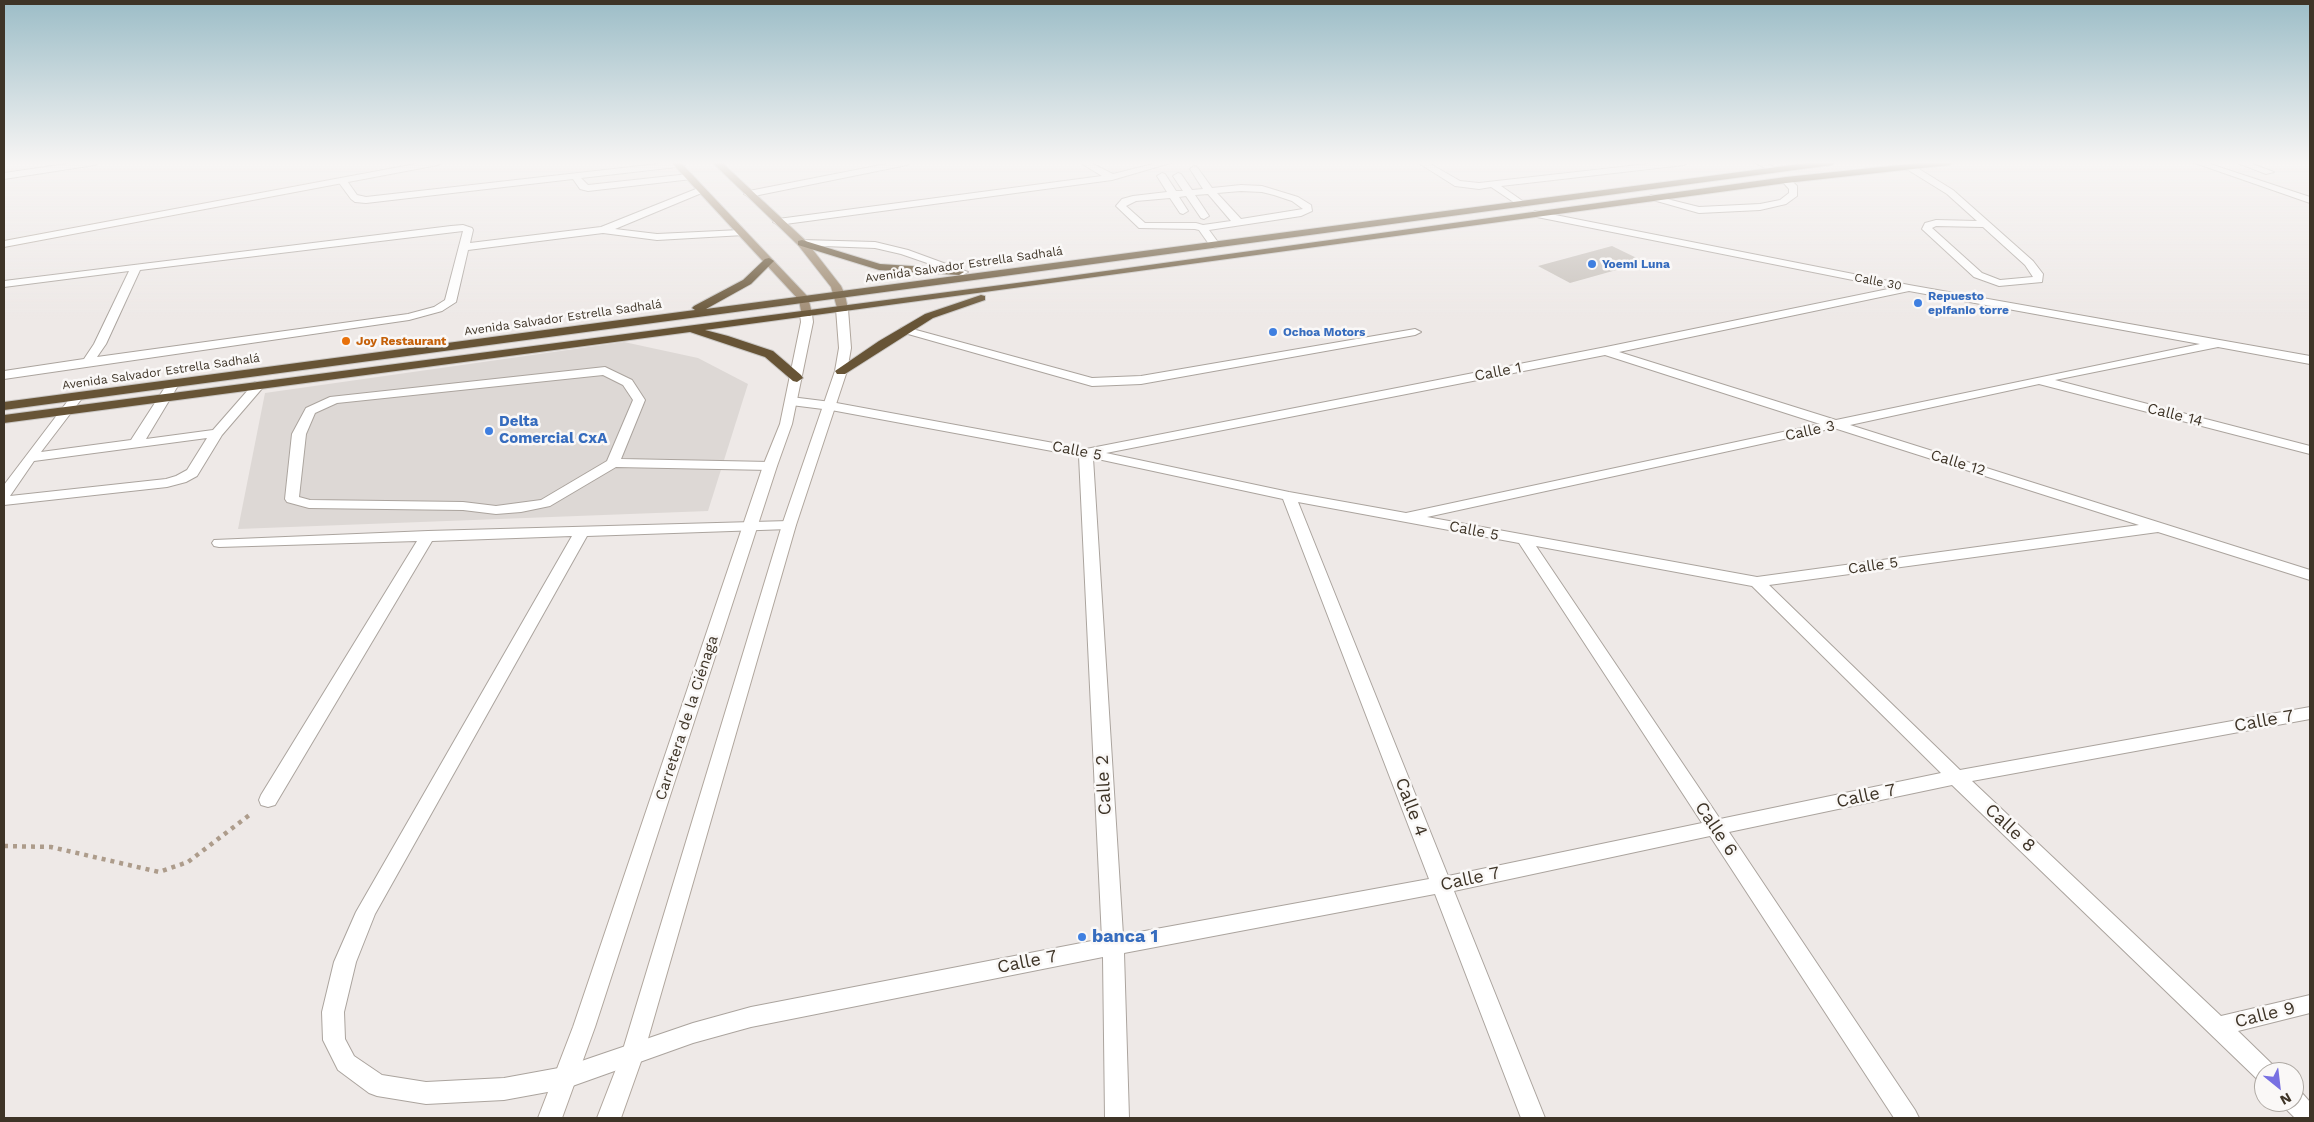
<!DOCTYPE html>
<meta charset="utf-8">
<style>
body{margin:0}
#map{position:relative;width:2314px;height:1122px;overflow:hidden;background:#eee9e7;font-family:"Work Sans",sans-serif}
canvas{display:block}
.frame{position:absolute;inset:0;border:5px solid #3e3427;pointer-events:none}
.north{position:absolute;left:2254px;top:1062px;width:50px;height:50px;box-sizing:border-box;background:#faf8f7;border:1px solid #afaaa4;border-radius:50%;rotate:151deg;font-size:14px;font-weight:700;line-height:20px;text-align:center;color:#3e3427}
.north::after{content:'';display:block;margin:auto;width:18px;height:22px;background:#7870e2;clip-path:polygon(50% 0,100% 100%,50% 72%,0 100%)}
</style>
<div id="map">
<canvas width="2314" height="1122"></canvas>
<div class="frame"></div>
<div class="north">N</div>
</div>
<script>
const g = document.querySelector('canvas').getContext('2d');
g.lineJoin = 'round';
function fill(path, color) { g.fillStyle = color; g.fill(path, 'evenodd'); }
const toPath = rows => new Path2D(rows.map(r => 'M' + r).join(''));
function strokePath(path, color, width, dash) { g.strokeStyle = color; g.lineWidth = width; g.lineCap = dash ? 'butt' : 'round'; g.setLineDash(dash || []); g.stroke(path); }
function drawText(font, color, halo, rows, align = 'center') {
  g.font = font + ' "Work Sans",sans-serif'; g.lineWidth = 5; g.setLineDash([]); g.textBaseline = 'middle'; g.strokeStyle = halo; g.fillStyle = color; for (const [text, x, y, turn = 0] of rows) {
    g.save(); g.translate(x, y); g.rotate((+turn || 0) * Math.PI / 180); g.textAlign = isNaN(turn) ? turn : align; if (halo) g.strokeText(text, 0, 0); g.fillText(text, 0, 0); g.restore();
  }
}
fill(toPath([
 [624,342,698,358,748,384,708,511,238,529,265,393]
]), '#ddd8d5');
fill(toPath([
 [1612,246,1645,262,1570,283,1538,266]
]), '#c8c2bc');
const lane = toPath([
 [675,162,681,164,677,167,581,178,588,185,689,174,692,175,692,179,588,191,580,189,573,179,366,203,355,202,351,199,337,180,345,178,357,195,366,197,675,162],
 [1417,162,1427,162,1460,181,1479,183,1665,162,1688,162,1684,165,1501,186,1524,202,1526,204,1521,207,1491,187,1479,189,1455,186,1417,162],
 [1754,162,1764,162,1779,170,1772,172,1754,162],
 [2192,162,2204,162,2310,197,2310,203,2192,162],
 [2235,162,2247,162,2274,172,2266,174,2235,162],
 [1905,164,1911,164,1953,190,2033,261,2043,274,2042,282,1999,286,1974,277,1922,229,1925,223,1936,220,1977,221,1947,194,1905,168,1905,164],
 [1936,226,1983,227,2025,265,2033,277,2000,280,1982,273,1932,228,1936,226],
 [1194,166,1197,167,1212,188,1241,185,1262,186,1298,197,1311,205,1312,211,1301,216,1209,230,1220,245,1215,248,1211,247,1199,230,1195,229,1139,228,1116,206,1122,199,1133,196,1167,192,1157,176,1162,173,1165,174,1176,191,1183,191,1173,176,1178,173,1181,174,1192,190,1203,189,1190,169,1194,166],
 [1241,191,1262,192,1274,195,1292,201,1303,209,1241,219,1217,193,1241,191],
 [1208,194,1231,221,1203,225,1196,223,1145,223,1126,206,1136,201,1170,198,1180,213,1183,214,1188,211,1179,197,1186,196,1201,218,1204,219,1209,216,1195,195,1208,194],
 [1783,178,1789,178,1797,186,1797,196,1786,204,1760,210,1699,213,1646,198,1651,195,1699,207,1760,204,1780,200,1789,193,1789,189,1781,180,1783,178],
 [701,187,706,190,704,192,615,229,657,234,740,230,744,231,744,235,657,240,603,233,468,250,456,302,442,311,409,320,4,379,4,371,84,359,94,344,129,271,4,287,4,281,451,226,463,225,472,228,473,230,470,243,601,227,701,187],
 [463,231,445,300,434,307,408,314,97,357,106,344,140,270,463,231],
 [802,240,875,242,908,250,968,272,963,275,959,274,901,254,875,248,798,245,798,241,802,240],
 [905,327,1092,378,1141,376,1415,329,1421,332,1415,335,1141,384,1092,386,901,332,899,330,901,328,905,327],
 [605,367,632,380,645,400,621,459,770,462,777,466,770,470,616,467,550,506,521,512,496,514,463,510,309,508,287,502,285,499,292,434,306,408,330,397,605,367],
 [603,375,623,385,633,400,607,461,541,500,496,506,463,502,310,500,299,497,306,434,315,413,337,403,603,375],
 [173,380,179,384,146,439,213,430,255,382,263,382,265,385,222,435,197,476,186,482,167,487,4,505,4,485,73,394,77,393,83,397,41,452,131,440,169,381,173,380],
 [207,438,187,470,176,476,166,479,10,496,34,461,207,438]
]);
const street = toPath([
 [80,162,99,162,95,165,4,179,4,173,80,162],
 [896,162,911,162,907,165,749,197,744,194,749,191,896,162],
 [1079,162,1089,162,1113,174,1161,162,1174,162,1112,180,778,225,773,222,778,219,1102,176,1079,162],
 [1535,211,1909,285,2310,356,2310,364,2218,347,2055,380,2310,446,2310,454,2039,384,1850,425,2310,570,2310,580,2158,532,1769,585,1960,770,2310,707,2310,719,1972,781,2221,1016,2310,995,2310,1013,2238,1031,2273,1065,2276,1072,2264,1072,2264,1082,2257,1079,1952,785,1729,832,1915,1110,1919,1118,1894,1118,1710,836,1454,891,1545,1118,1521,1118,1435,894,1124,953,1129,1118,1105,1118,1103,957,751,1027,693,1043,564,1089,504,1100,426,1104,377,1096,369,1093,338,1070,323,1040,322,1012,334,962,356,912,572,536,432,541,275,805,268,807,261,805,259,800,261,795,417,541,219,547,214,546,212,543,214,540,428,531,789,521,796,525,789,529,587,536,375,914,356,962,344,1012,345,1039,354,1056,382,1075,426,1082,504,1078,564,1067,693,1023,751,1007,1102,939,1079,456,831,410,791,405,785,401,791,397,831,402,1086,449,1606,347,1893,288,1532,216,1530,214,1535,211],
 [1909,291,2200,344,1836,420,1619,352,1909,291],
 [1605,355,1820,424,1406,513,1289,492,1106,453,1605,355],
 [1834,428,2139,525,1757,577,1427,517,1834,428],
 [1093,458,1283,499,1429,879,1123,935,1093,458],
 [1298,502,1519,543,1702,823,1448,876,1298,502],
 [1536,546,1752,586,1941,773,1720,819,1536,546],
 [2294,1090,2302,1093,2310,1102,2310,1118,2295,1118,2286,1109,2283,1102,2294,1102,2294,1090]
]);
const secondary = toPath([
 [426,162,442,162,438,165,4,247,4,241,426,162],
 [842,306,848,309,851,348,847,371,796,525,643,1056,621,1118,597,1118,621,1056,782,525,835,371,839,348,836,309,842,306],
 [806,311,812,314,813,322,792,424,777,466,595,1027,562,1118,538,1118,573,1027,763,466,780,424,801,322,800,314,806,311]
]);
const primary = toPath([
 [671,162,680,162,808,297,812,314,810,316,802,316,799,300,671,162],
 [712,162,721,162,806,241,841,286,845,295,848,309,846,311,838,311,831,287,798,245,712,162]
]);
const highway = toPath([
 [1815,162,1836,162,1832,165,4,410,4,402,695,310,692,308,694,306,743,280,765,259,769,258,774,261,751,284,706,309,1815,162],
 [1929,162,1953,162,1949,165,1786,183,705,330,728,336,773,351,801,375,803,378,797,382,793,381,765,357,690,332,4,423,4,415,1055,278,1786,177,1929,162],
 [802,240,880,264,959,269,964,272,959,275,879,270,798,245,798,241,802,240],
 [981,295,985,296,985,300,933,318,845,374,837,374,835,371,879,341,925,314,981,295]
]);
strokePath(lane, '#aba49e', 2);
strokePath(street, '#aba49e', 2);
strokePath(secondary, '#b0a69d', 2);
strokePath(primary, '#c9c6c3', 2);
strokePath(highway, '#c9c6c3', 2);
strokePath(toPath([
 [4,846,51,847,159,872,188,862,252,813]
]), '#ad9c8b', 4.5, [4, 5]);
fill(lane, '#fff');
fill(street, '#fff');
fill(secondary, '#fff');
fill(primary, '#9e8a71');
fill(highway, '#675436');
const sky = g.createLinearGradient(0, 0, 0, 319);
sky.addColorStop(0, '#9cbdc7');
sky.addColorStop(0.51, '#f7f5f4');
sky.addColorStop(1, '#f7f5f400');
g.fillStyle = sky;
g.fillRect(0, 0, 2314, 319);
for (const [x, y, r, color] of [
 [1592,264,5,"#3f7fe0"],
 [1918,303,5,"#3f7fe0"],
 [1273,332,5,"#3f7fe0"],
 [346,341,5,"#e8710a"],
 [489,431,5,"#3f7fe0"],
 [1082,937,5,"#3f7fe0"]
]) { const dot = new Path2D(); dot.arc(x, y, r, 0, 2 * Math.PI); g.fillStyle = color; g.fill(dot); strokePath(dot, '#faf8f7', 2); }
drawText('bold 12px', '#366cbe', '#faf8f7', [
 ["Yoemi Luna",1602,264],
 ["Repuesto",1928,296],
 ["epifanio torre",1928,310],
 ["Ochoa Motors",1283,332]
], 'left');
drawText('12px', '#3e3427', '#faf8f7', [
 ["Avenida Salvador Estrella Sadhalá",964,265,-8],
 ["Calle 30",1878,282,11],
 ["Avenida Salvador Estrella Sadhalá",563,318,-8],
 ["Avenida Salvador Estrella Sadhalá",161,372,-8]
]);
drawText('bold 12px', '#c56008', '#faf8f7', [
 ["Joy Restaurant",356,341]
], 'left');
drawText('15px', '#3e3427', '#faf8f7', [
 ["Calle 1",1498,372,-11],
 ["Calle 14",2175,415,14],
 ["Calle 3",1810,431,-12],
 ["Calle 5",1077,451,11],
 ["Calle 12",1958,463,17],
 ["Calle 5",1474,531,11],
 ["Calle 5",1873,566,-8],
 ["Carretera de la Ciénaga",687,718,-72]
]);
drawText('bold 15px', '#366cbe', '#faf8f7', [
 ["Delta",499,422],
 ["Comercial CxA",499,439]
], 'left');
drawText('18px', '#3e3427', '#faf8f7', [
 ["Calle 7",2264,721,-10],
 ["Calle 2",1104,785,-93],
 ["Calle 7",1866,796,-12],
 ["Calle 4",1411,807,69],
 ["Calle 8",2010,828,43],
 ["Calle 6",1716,829,56],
 ["Calle 7",1470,879,-12],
 ["Calle 7",1027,962,-11],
 ["Calle 9",2265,1015,-14]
]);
drawText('bold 18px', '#366cbe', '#faf8f7', [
 ["banca 1",1092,937]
], 'left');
</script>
